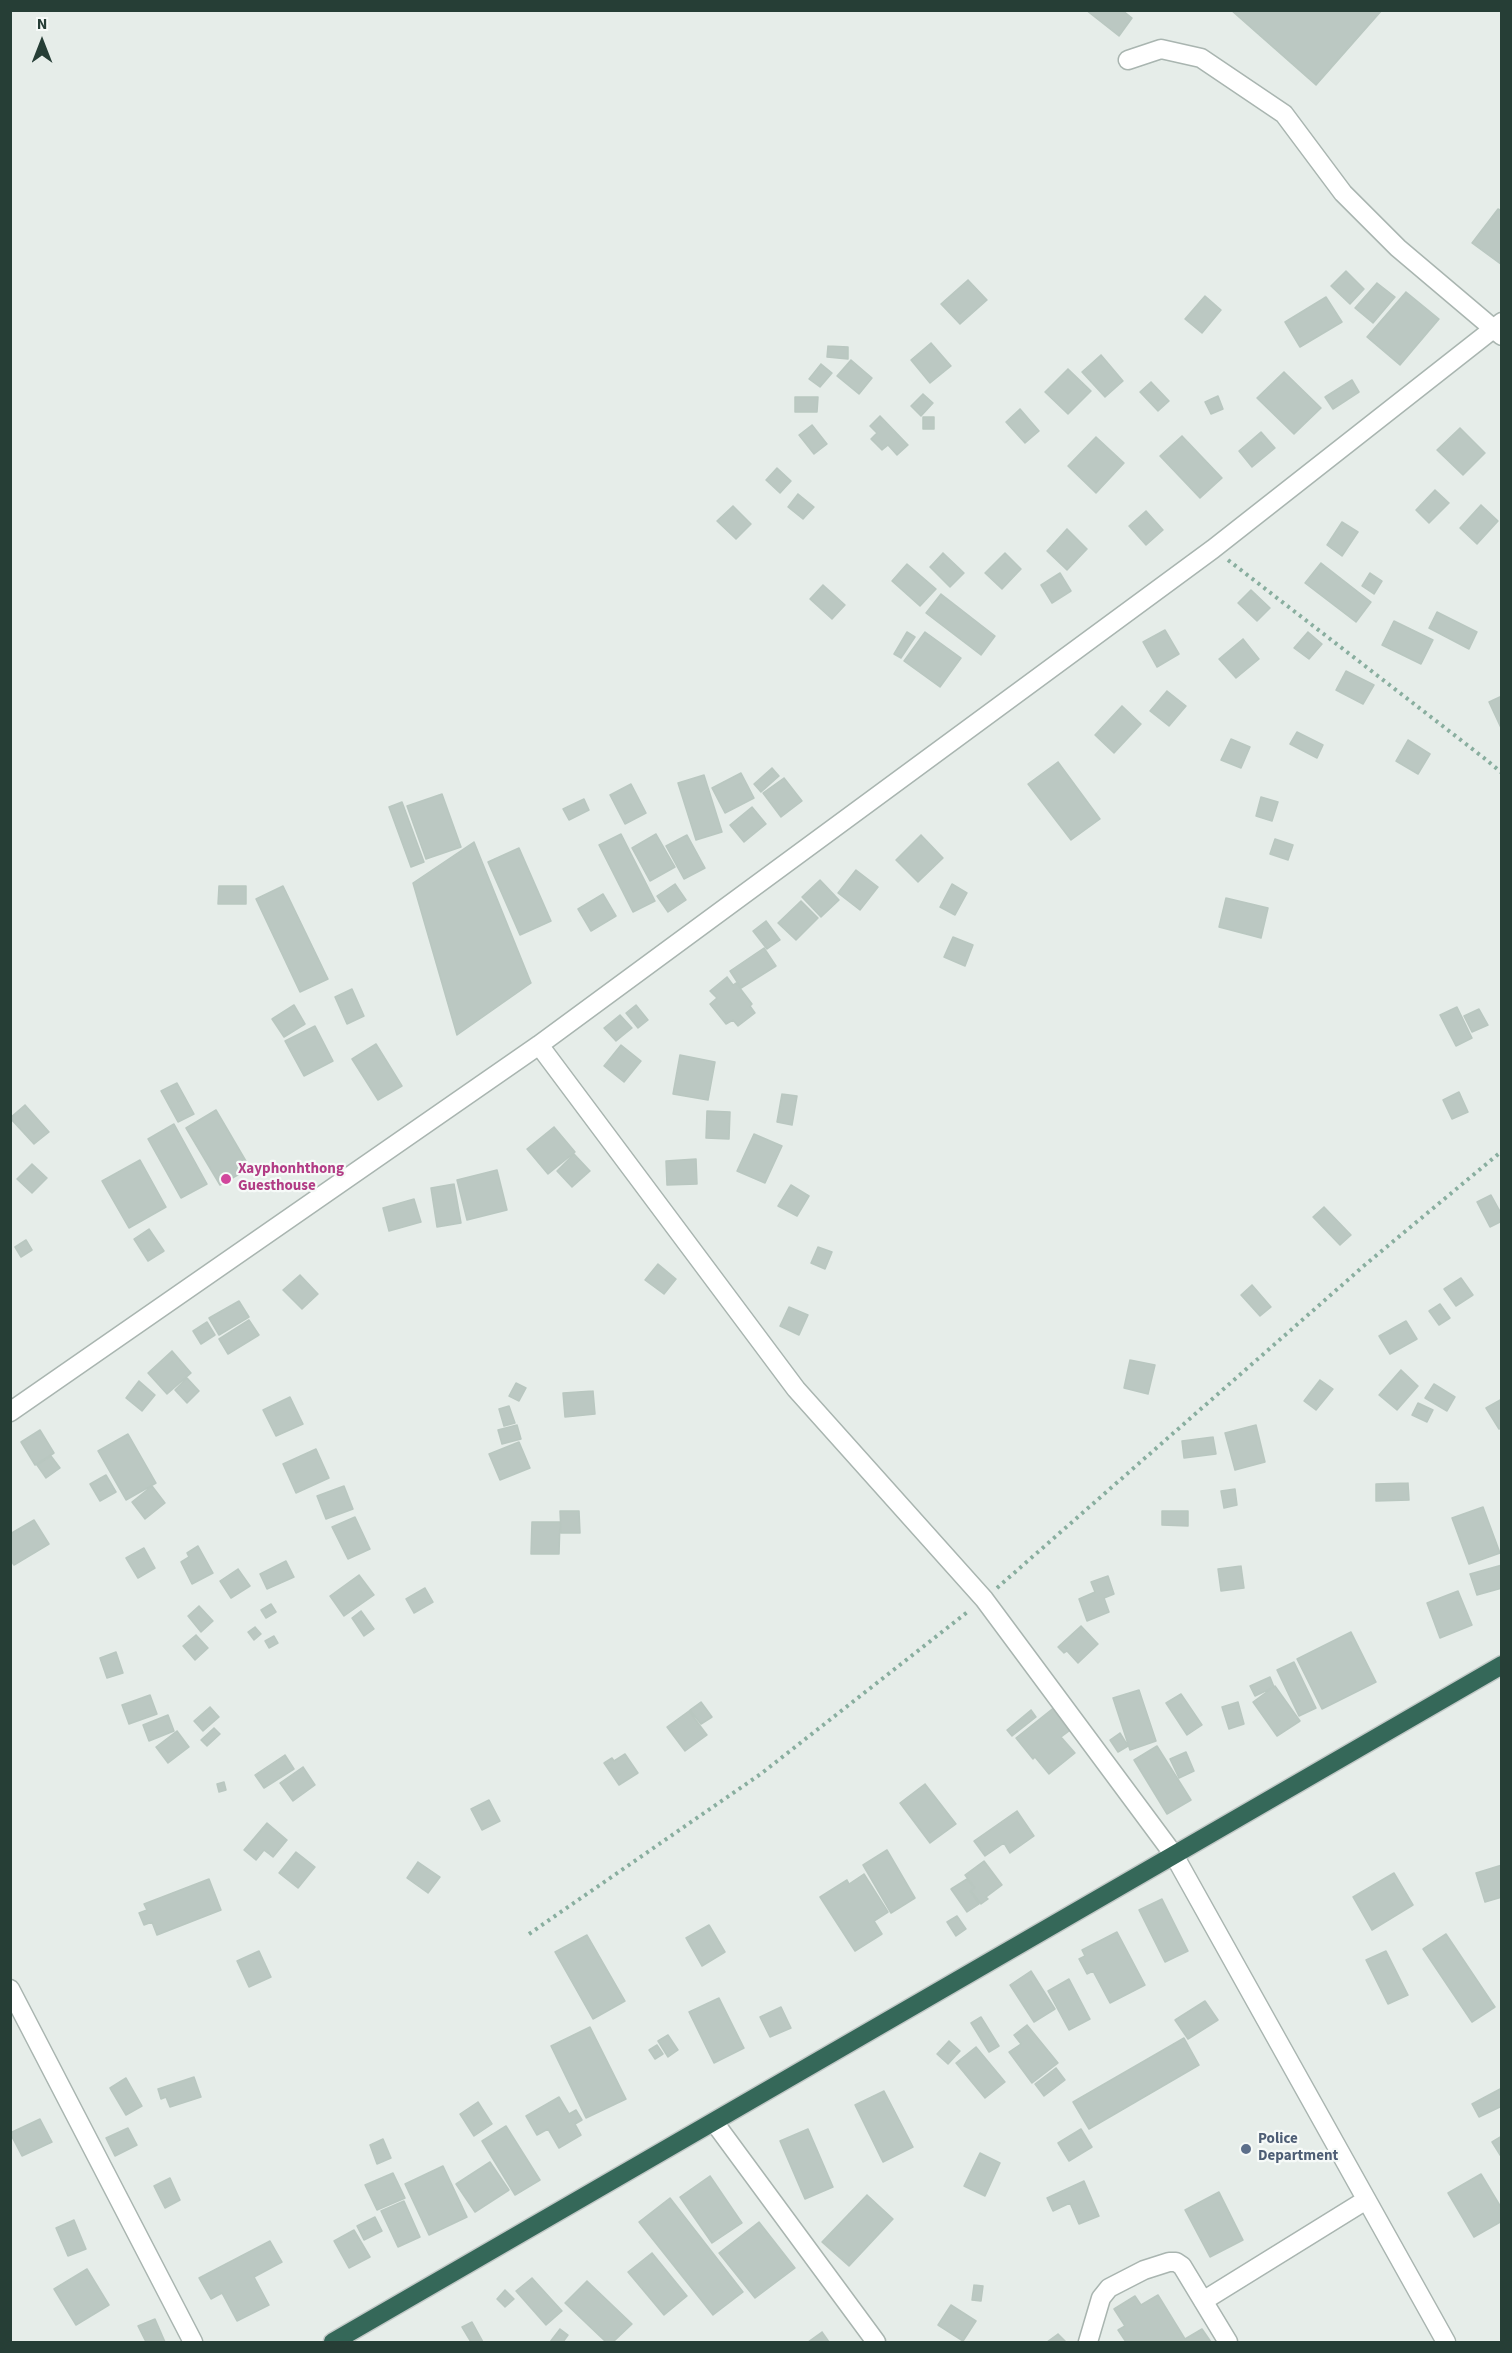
<!DOCTYPE html>
<style>
body{margin:0}
#map{position:relative;width:1512px;height:2353px;overflow:hidden;background:#e6ede9;font-family:"Source Sans 3",sans-serif}
canvas{display:block}
.frame{position:absolute;inset:0;border:12px solid #263e36;pointer-events:none}
.north{position:absolute;left:12px;top:12px;width:60px;height:60px;-webkit-text-stroke:4px #f6faf8;paint-order:stroke;rotate:0deg;font-size:16px;font-weight:700;line-height:24px;text-align:center;color:#263e36}
.north::after{content:'';display:block;margin:auto;width:21px;height:27px;background:#263e36;clip-path:polygon(50% 0,100% 100%,50% 72%,0 100%)}
</style>
<div id="map">
<canvas width="1512" height="2353"></canvas>
<div class="frame"></div>
<div class="north">N</div>
</div>
<script>
const g = document.querySelector('canvas').getContext('2d');
g.lineJoin = 'round';
function fill(path, color) { g.fillStyle = color; g.fill(path, 'evenodd'); }
const toPath = rows => new Path2D(rows.map(r => 'M' + r).join(''));
function strokePath(path, color, width, dash) { g.strokeStyle = color; g.lineWidth = width; g.lineCap = dash ? 'butt' : 'round'; g.setLineDash(dash || []); g.stroke(path); }
function drawText(font, color, halo, rows, align = 'center') {
  g.font = font + ' "Source Sans 3",sans-serif'; g.lineWidth = 4.5; g.setLineDash([]); g.textBaseline = 'middle'; g.strokeStyle = halo; g.fillStyle = color; for (const [text, x, y, turn = 0] of rows) {
    g.save(); g.translate(x, y); g.rotate((+turn || 0) * Math.PI / 180); g.textAlign = isNaN(turn) ? turn : align; if (halo) g.strokeText(text, 0, 0); g.fillText(text, 0, 0); g.restore();
  }
}
const building = toPath([
 [1086,10,1122,10,1132,18,1119,36,1086,10],
 [1231,10,1382,10,1316,85,1231,10],
 [1498,209,1502,211,1502,265,1472,243,1498,209],
 [1346,271,1364,289,1350,304,1331,286,1346,271],
 [968,280,987,300,960,324,941,304,968,280],
 [1377,283,1395,297,1373,323,1355,308,1377,283],
 [1406,292,1439,319,1400,365,1367,337,1406,292],
 [1205,296,1221,310,1202,333,1185,319,1205,296],
 [1326,297,1342,322,1300,347,1285,322,1326,297],
 [931,343,951,366,930,383,911,360,931,343],
 [828,346,848,347,848,359,827,357,828,346],
 [1101,355,1123,381,1105,397,1082,372,1101,355],
 [851,360,872,378,859,394,837,376,851,360],
 [821,364,832,373,820,387,809,379,821,364],
 [1068,369,1091,391,1068,414,1045,392,1068,369],
 [1284,372,1321,408,1294,434,1257,398,1284,372],
 [1352,380,1359,392,1333,409,1325,397,1352,380],
 [1151,382,1169,401,1158,411,1140,392,1151,382],
 [923,394,933,403,921,416,911,406,923,394],
 [1218,396,1223,409,1211,414,1205,402,1218,396],
 [795,397,818,397,817,412,795,412,795,397],
 [1020,409,1039,431,1025,443,1006,422,1020,409],
 [880,416,908,445,897,455,888,445,882,450,871,439,877,433,870,426,880,416],
 [923,417,934,417,934,429,923,429,923,417],
 [812,425,827,444,814,454,799,435,812,425],
 [1460,428,1485,453,1463,475,1437,450,1460,428],
 [1261,432,1275,448,1252,467,1239,451,1261,432],
 [1182,436,1222,478,1200,498,1160,456,1182,436],
 [1096,437,1124,463,1096,493,1068,466,1096,437],
 [777,468,791,481,780,493,766,480,777,468],
 [1435,490,1449,503,1429,523,1416,510,1435,490],
 [798,494,814,507,803,519,788,507,798,494],
 [1481,505,1498,521,1477,544,1460,528,1481,505],
 [733,506,751,524,736,539,717,521,733,506],
 [1146,511,1163,530,1146,545,1129,526,1146,511],
 [1342,522,1358,532,1342,556,1327,545,1342,522],
 [1067,529,1087,549,1067,570,1047,551,1067,529],
 [943,553,964,573,950,587,930,567,943,553],
 [1005,553,1021,569,1002,589,985,573,1005,553],
 [1321,563,1371,602,1356,622,1305,583,1321,563],
 [907,564,936,589,920,606,892,581,907,564],
 [1060,573,1071,591,1052,603,1041,585,1060,573],
 [1370,573,1382,581,1374,594,1362,586,1370,573],
 [823,585,845,605,832,619,810,599,823,585],
 [1251,590,1270,608,1257,621,1238,603,1251,590],
 [941,594,995,636,981,655,926,613,941,594],
 [1437,612,1477,632,1469,649,1429,628,1437,612],
 [1394,621,1433,640,1421,664,1382,645,1394,621],
 [1165,630,1179,654,1157,667,1143,642,1165,630],
 [907,632,915,637,901,658,894,654,907,632],
 [925,632,961,658,940,687,904,661,925,632],
 [1308,632,1322,644,1309,659,1294,648,1308,632],
 [1243,639,1259,659,1236,678,1219,659,1243,639],
 [1346,671,1374,685,1363,704,1336,690,1346,671],
 [1167,691,1186,706,1169,726,1150,711,1167,691],
 [1502,696,1502,730,1489,702,1502,696],
 [1122,706,1141,724,1114,753,1095,735,1122,706],
 [1297,732,1323,745,1317,758,1290,744,1297,732],
 [1231,739,1250,747,1241,768,1221,760,1231,739],
 [1408,740,1430,754,1418,774,1396,761,1408,740],
 [1058,762,1100,819,1071,840,1028,784,1058,762],
 [772,768,779,776,761,792,754,784,772,768],
 [741,773,754,798,725,813,712,788,741,773],
 [704,775,722,832,696,840,678,783,704,775],
 [784,778,802,801,781,817,763,793,784,778],
 [631,784,646,813,625,824,610,795,631,784],
 [442,794,461,847,426,859,407,806,442,794],
 [1261,797,1278,802,1272,821,1256,816,1261,797],
 [584,799,589,810,569,820,563,809,584,799],
 [402,802,424,862,411,867,389,807,402,802],
 [752,807,766,824,744,842,730,825,752,807],
 [621,834,655,901,633,912,599,845,621,834],
 [656,834,675,867,650,881,632,848,656,834],
 [687,835,705,868,684,879,666,846,687,835],
 [921,835,943,858,918,882,896,860,921,835],
 [1275,839,1293,845,1288,860,1270,854,1275,839],
 [474,842,531,983,457,1035,413,883,474,842],
 [519,848,551,921,520,935,488,862,519,848],
 [856,870,878,887,860,910,838,893,856,870],
 [820,880,839,900,821,917,802,897,820,880],
 [675,884,686,900,668,912,657,896,675,884],
 [952,884,967,893,955,915,940,907,952,884],
 [219,886,246,886,246,904,218,904,219,886],
 [283,886,328,979,300,992,256,899,283,886],
 [603,894,616,916,591,931,578,909,603,894],
 [1226,898,1268,908,1261,938,1219,927,1226,898],
 [801,901,818,918,796,940,778,923,801,901],
 [766,921,780,940,767,949,753,931,766,921],
 [953,937,973,945,965,966,944,957,953,937],
 [764,948,776,966,741,988,730,971,764,948],
 [727,977,733,985,736,983,752,1004,750,1006,755,1013,738,1026,733,1020,726,1024,710,1004,717,998,710,991,727,977],
 [352,989,364,1016,347,1024,335,997,352,989],
 [294,1005,305,1024,284,1037,272,1019,294,1005],
 [636,1005,648,1020,638,1028,626,1013,636,1005],
 [1457,1007,1472,1038,1456,1046,1440,1015,1457,1007],
 [1479,1009,1488,1025,1472,1032,1464,1016,1479,1009],
 [620,1015,632,1028,616,1041,604,1028,620,1015],
 [315,1026,333,1061,304,1076,285,1041,315,1026],
 [376,1044,402,1086,378,1100,352,1059,376,1044],
 [621,1045,641,1061,624,1082,604,1066,621,1045],
 [680,1055,715,1062,708,1100,673,1094,680,1055],
 [177,1083,194,1114,178,1122,161,1091,177,1083],
 [1459,1092,1468,1112,1452,1119,1443,1100,1459,1092],
 [782,1094,797,1096,792,1125,777,1122,782,1094],
 [25,1105,49,1132,34,1144,10,1118,25,1105],
 [216,1110,250,1168,220,1185,186,1128,216,1110],
 [707,1111,730,1112,729,1139,706,1138,707,1111],
 [174,1124,207,1184,181,1198,148,1139,174,1124],
 [554,1127,575,1152,548,1174,527,1149,554,1127],
 [754,1134,782,1146,765,1183,737,1171,754,1134],
 [574,1154,590,1171,572,1187,557,1171,574,1154],
 [696,1159,697,1184,667,1185,666,1161,696,1159],
 [140,1160,166,1207,129,1228,102,1181,140,1160],
 [32,1164,47,1178,32,1193,17,1179,32,1164],
 [497,1170,507,1210,467,1220,457,1180,497,1170],
 [454,1184,461,1223,437,1227,431,1188,454,1184],
 [791,1185,809,1196,797,1216,778,1206,791,1185],
 [1491,1195,1502,1215,1502,1221,1490,1227,1477,1202,1491,1195],
 [414,1199,421,1222,389,1231,383,1208,414,1199],
 [1324,1207,1351,1235,1340,1245,1313,1217,1324,1207],
 [149,1229,164,1251,148,1261,134,1239,149,1229],
 [26,1240,32,1250,21,1257,15,1247,26,1240],
 [818,1247,832,1252,825,1269,811,1263,818,1247],
 [658,1264,676,1279,664,1294,645,1280,658,1264],
 [300,1275,318,1294,302,1309,283,1290,300,1275],
 [1461,1278,1473,1295,1456,1306,1444,1289,1461,1278],
 [1252,1285,1271,1307,1260,1316,1241,1295,1252,1285],
 [239,1301,249,1317,219,1335,209,1318,239,1301],
 [1440,1304,1450,1318,1439,1325,1429,1311,1440,1304],
 [789,1307,808,1315,799,1335,780,1326,789,1307],
 [249,1320,259,1335,228,1354,219,1339,249,1320],
 [1406,1321,1417,1339,1390,1354,1379,1336,1406,1321],
 [207,1322,215,1335,201,1344,193,1331,207,1322],
 [172,1351,191,1373,167,1394,148,1373,172,1351],
 [1130,1360,1155,1365,1148,1394,1124,1388,1130,1360],
 [1401,1370,1418,1386,1397,1410,1379,1395,1401,1370],
 [187,1378,199,1391,187,1403,175,1390,187,1378],
 [1320,1380,1333,1389,1316,1410,1304,1401,1320,1380],
 [139,1381,155,1395,142,1411,126,1398,139,1381],
 [516,1383,526,1388,519,1401,509,1396,516,1383],
 [1434,1384,1455,1397,1447,1411,1425,1398,1434,1384],
 [593,1391,595,1414,565,1417,563,1393,593,1391],
 [290,1397,303,1424,276,1436,263,1410,290,1397],
 [1502,1399,1502,1428,1499,1429,1486,1408,1502,1399],
 [1418,1403,1433,1410,1427,1422,1412,1415,1418,1403],
 [509,1406,515,1423,504,1426,499,1409,509,1406],
 [517,1425,521,1439,502,1444,498,1430,517,1425],
 [1256,1425,1265,1462,1235,1470,1225,1433,1256,1425],
 [40,1430,54,1453,35,1465,21,1442,40,1430],
 [128,1434,156,1483,126,1500,98,1451,128,1434],
 [1213,1437,1216,1454,1184,1458,1182,1441,1213,1437],
 [519,1442,530,1468,500,1480,489,1454,519,1442],
 [316,1449,329,1478,296,1493,283,1464,316,1449],
 [51,1456,60,1468,46,1478,37,1465,51,1456],
 [106,1475,116,1492,100,1501,90,1484,106,1475],
 [1408,1483,1409,1500,1376,1501,1376,1484,1408,1483],
 [152,1486,165,1503,145,1519,132,1502,152,1486],
 [344,1486,353,1509,326,1519,317,1496,344,1486],
 [1235,1489,1237,1505,1224,1508,1221,1491,1235,1489],
 [1483,1507,1500,1553,1469,1564,1452,1518,1483,1507],
 [560,1511,579,1511,580,1533,561,1533,560,1511],
 [1162,1511,1188,1511,1188,1526,1162,1525,1162,1511],
 [355,1517,370,1549,348,1559,332,1527,355,1517],
 [34,1520,49,1544,14,1565,10,1559,10,1534,34,1520],
 [532,1522,560,1522,559,1554,531,1554,532,1522],
 [198,1546,213,1573,192,1584,181,1562,189,1557,187,1553,198,1546],
 [144,1548,155,1568,138,1578,126,1558,144,1548],
 [286,1561,294,1577,267,1589,260,1574,286,1561],
 [1502,1565,1502,1588,1477,1595,1470,1574,1502,1565],
 [1241,1566,1244,1588,1221,1591,1218,1569,1241,1566],
 [238,1569,250,1586,231,1598,220,1581,238,1569],
 [359,1575,374,1595,344,1616,330,1596,359,1575],
 [1108,1576,1114,1594,1104,1598,1109,1612,1087,1621,1079,1599,1095,1592,1091,1582,1108,1576],
 [425,1588,433,1602,414,1613,406,1599,425,1588],
 [1458,1591,1472,1625,1440,1638,1427,1603,1458,1591],
 [271,1604,276,1612,266,1618,261,1610,271,1604],
 [199,1606,213,1621,201,1632,188,1616,199,1606],
 [361,1611,374,1629,364,1636,352,1618,361,1611],
 [1081,1626,1098,1644,1078,1663,1067,1651,1064,1653,1058,1647,1081,1626],
 [255,1627,261,1634,254,1640,248,1632,255,1627],
 [1351,1632,1376,1682,1322,1709,1297,1659,1351,1632],
 [196,1635,208,1648,195,1660,183,1646,196,1635],
 [274,1636,278,1643,269,1648,265,1641,274,1636],
 [116,1652,123,1673,107,1678,100,1658,116,1652],
 [1294,1662,1316,1708,1299,1716,1277,1670,1294,1662],
 [1270,1677,1274,1687,1255,1696,1250,1686,1270,1677],
 [1275,1686,1300,1721,1277,1736,1253,1702,1275,1686],
 [1139,1690,1156,1741,1130,1750,1113,1698,1139,1690],
 [1181,1694,1202,1725,1187,1735,1166,1703,1181,1694],
 [150,1695,157,1714,129,1724,122,1705,150,1695],
 [701,1702,712,1717,701,1724,690,1710,701,1702],
 [1238,1702,1244,1724,1229,1729,1222,1707,1238,1702],
 [1056,1706,1073,1728,1061,1737,1075,1753,1049,1774,1035,1757,1033,1759,1016,1738,1056,1706],
 [210,1707,219,1717,203,1731,194,1721,210,1707],
 [1031,1710,1036,1717,1012,1736,1007,1730,1031,1710],
 [689,1711,707,1735,685,1751,667,1727,689,1711],
 [168,1715,174,1731,149,1741,143,1725,168,1715],
 [214,1728,220,1734,207,1746,201,1740,214,1728],
 [177,1731,189,1747,168,1763,156,1747,177,1731],
 [1120,1733,1128,1746,1118,1752,1110,1740,1120,1733],
 [1157,1746,1191,1800,1167,1814,1134,1760,1157,1746],
 [1186,1752,1194,1771,1179,1778,1170,1759,1186,1752],
 [625,1754,638,1773,619,1785,604,1763,612,1758,614,1761,625,1754],
 [285,1755,294,1769,264,1788,255,1775,285,1755],
 [303,1767,315,1785,293,1801,280,1783,303,1767],
 [224,1782,226,1790,219,1792,217,1784,224,1782],
 [925,1784,956,1824,930,1843,900,1803,925,1784],
 [489,1800,500,1821,482,1830,471,1809,489,1800],
 [1017,1811,1034,1836,1010,1853,1004,1843,985,1856,974,1841,1017,1811],
 [267,1823,287,1840,273,1857,264,1850,256,1860,244,1850,267,1823],
 [887,1850,915,1898,891,1913,863,1865,887,1850],
 [296,1852,315,1867,298,1888,279,1873,296,1852],
 [984,1861,1002,1885,986,1897,988,1899,981,1904,971,1891,975,1888,965,1875,984,1861],
 [418,1862,440,1877,428,1893,407,1878,418,1862],
 [1502,1865,1502,1897,1485,1902,1476,1873,1502,1865],
 [1394,1873,1413,1905,1372,1930,1353,1897,1394,1873],
 [864,1874,888,1912,874,1921,882,1934,855,1951,820,1897,847,1880,849,1884,864,1874],
 [209,1879,221,1910,157,1935,152,1922,144,1925,139,1913,147,1910,144,1904,209,1879],
 [967,1879,974,1888,970,1891,979,1904,967,1912,951,1889,967,1879],
 [1162,1899,1188,1951,1165,1962,1139,1910,1162,1899],
 [957,1916,966,1929,956,1936,947,1922,957,1916],
 [709,1925,725,1952,702,1966,686,1938,709,1925],
 [1117,1932,1145,1985,1110,2003,1093,1971,1087,1974,1079,1959,1085,1956,1082,1950,1117,1932],
 [1446,1934,1495,2007,1472,2022,1423,1949,1446,1934],
 [587,1935,625,2001,593,2019,555,1952,587,1935],
 [259,1951,271,1977,249,1987,237,1961,259,1951],
 [1386,1951,1408,1995,1388,2004,1366,1960,1386,1951],
 [1031,1971,1055,2009,1034,2022,1010,1985,1031,1971],
 [1069,1979,1090,2019,1069,2030,1048,1991,1069,1979],
 [719,1998,744,2048,714,2063,689,2012,719,1998],
 [1205,2001,1218,2020,1188,2039,1175,2020,1205,2001],
 [781,2007,791,2028,770,2037,760,2017,781,2007],
 [981,2017,999,2046,989,2052,971,2023,981,2017],
 [1027,2025,1058,2063,1032,2083,1009,2052,1021,2044,1014,2035,1027,2025],
 [590,2027,626,2099,586,2118,551,2046,590,2027],
 [668,2035,678,2050,668,2057,658,2041,668,2035],
 [1184,2038,1199,2065,1089,2129,1073,2102,1184,2038],
 [949,2041,960,2051,948,2064,937,2054,949,2041],
 [657,2045,663,2054,655,2059,649,2050,657,2045],
 [976,2047,1005,2082,985,2098,956,2063,976,2047],
 [1056,2068,1065,2080,1044,2096,1035,2084,1056,2068],
 [194,2077,201,2097,170,2107,166,2097,161,2099,158,2089,194,2077],
 [126,2078,142,2106,126,2115,110,2088,126,2078],
 [1502,2088,1502,2106,1479,2117,1472,2104,1502,2088],
 [884,2091,913,2147,883,2162,855,2105,884,2091],
 [559,2097,569,2114,576,2110,582,2120,575,2124,581,2135,559,2148,548,2129,537,2135,526,2116,559,2097],
 [478,2102,492,2124,474,2136,460,2114,478,2102],
 [40,2119,52,2142,22,2156,10,2133,40,2119],
 [506,2126,540,2180,515,2195,482,2141,506,2126],
 [128,2128,137,2145,115,2156,106,2138,128,2128],
 [808,2129,833,2187,805,2199,780,2141,808,2129],
 [1081,2129,1092,2147,1069,2161,1058,2143,1081,2129],
 [1502,2136,1502,2158,1492,2142,1502,2136],
 [383,2139,391,2158,377,2164,370,2145,383,2139],
 [980,2153,1000,2163,985,2196,964,2186,980,2153],
 [490,2162,509,2190,475,2212,456,2184,490,2162],
 [443,2166,467,2217,429,2235,405,2184,443,2166],
 [393,2173,405,2198,377,2210,365,2185,393,2173],
 [1481,2174,1502,2209,1502,2221,1474,2237,1448,2193,1481,2174],
 [710,2176,742,2223,712,2243,680,2197,710,2176],
 [170,2178,180,2200,165,2208,154,2186,170,2178],
 [1084,2181,1099,2216,1079,2224,1070,2203,1053,2211,1047,2198,1084,2181],
 [1219,2192,1243,2240,1210,2257,1185,2210,1219,2192],
 [867,2195,893,2219,849,2266,822,2242,867,2195],
 [670,2198,743,2292,713,2315,639,2222,670,2198],
 [404,2201,420,2237,398,2247,381,2211,404,2201],
 [375,2217,382,2231,364,2240,357,2226,375,2217],
 [74,2220,86,2249,68,2256,56,2228,74,2220],
 [759,2222,795,2268,755,2298,719,2253,759,2222],
 [354,2230,370,2257,349,2268,334,2241,354,2230],
 [270,2241,282,2262,254,2277,269,2305,237,2321,222,2293,211,2299,199,2278,270,2241],
 [652,2253,687,2296,664,2315,628,2272,652,2253],
 [87,2269,109,2305,76,2325,54,2289,87,2269],
 [532,2278,562,2311,546,2325,516,2291,532,2278],
 [587,2281,632,2324,613,2342,606,2342,565,2303,587,2281],
 [974,2285,983,2286,981,2301,972,2300,974,2285],
 [505,2290,514,2299,505,2307,497,2299,505,2290],
 [1158,2295,1185,2339,1202,2329,1211,2342,1126,2342,1118,2330,1125,2326,1114,2309,1135,2296,1141,2305,1158,2295],
 [951,2305,976,2321,963,2341,938,2325,951,2305],
 [155,2319,165,2342,146,2342,138,2326,155,2319],
 [472,2322,483,2342,471,2342,462,2327,472,2322],
 [560,2329,568,2335,563,2342,550,2342,560,2329],
 [822,2332,829,2342,808,2342,822,2332],
 [1058,2334,1066,2342,1047,2342,1058,2334]
]);
fill(building, '#bbc8c2');
strokePath(building, '#b9c7c0', 1.5);
const minor = toPath([
 [1128,60,1161,49,1201,58,1284,114,1343,193,1398,248,1502,336],
 [539,1045,796,1389,984,1599,1174,1855,1446,2342],
 [10,1412,539,1045,1213,549,1502,322],
 [10,1989,193,2342],
 [714,2122,876,2342],
 [1203,2301,1366,2200],
 [1088,2342,1101,2298,1109,2288,1144,2270,1169,2262,1176,2262,1182,2266,1228,2342]
]);
const highway = toPath([
 [333,2342,1502,1665]
]);
strokePath(minor, '#a9b5b0', 21);
strokePath(highway, '#c2c9c7', 21);
strokePath(toPath([
 [1228,560,1484,758,1502,773],
 [997,1588,1366,1264,1502,1151],
 [529,1934,762,1773,970,1610]
]), '#89ae9f', 4, [3, 4.5]);
strokePath(minor, '#fff', 18);
strokePath(highway, '#356859', 18);
for (const [x, y, r, color] of [
 [226,1179,6,"#d1479c"],
 [1246,2149,6,"#5c6f8a"]
]) { const dot = new Path2D(); dot.arc(x, y, r, 0, 2 * Math.PI); g.fillStyle = color; g.fill(dot); strokePath(dot, '#f6faf8', 2); }
drawText('bold 15px', '#b23c85', '#f6faf8', [
 ["Xayphonhthong",238,1170],
 ["Guesthouse",238,1187]
], 'left');
drawText('bold 15px', '#4e5e75', '#f6faf8', [
 ["Police",1258,2140],
 ["Department",1258,2157]
], 'left');
</script>
